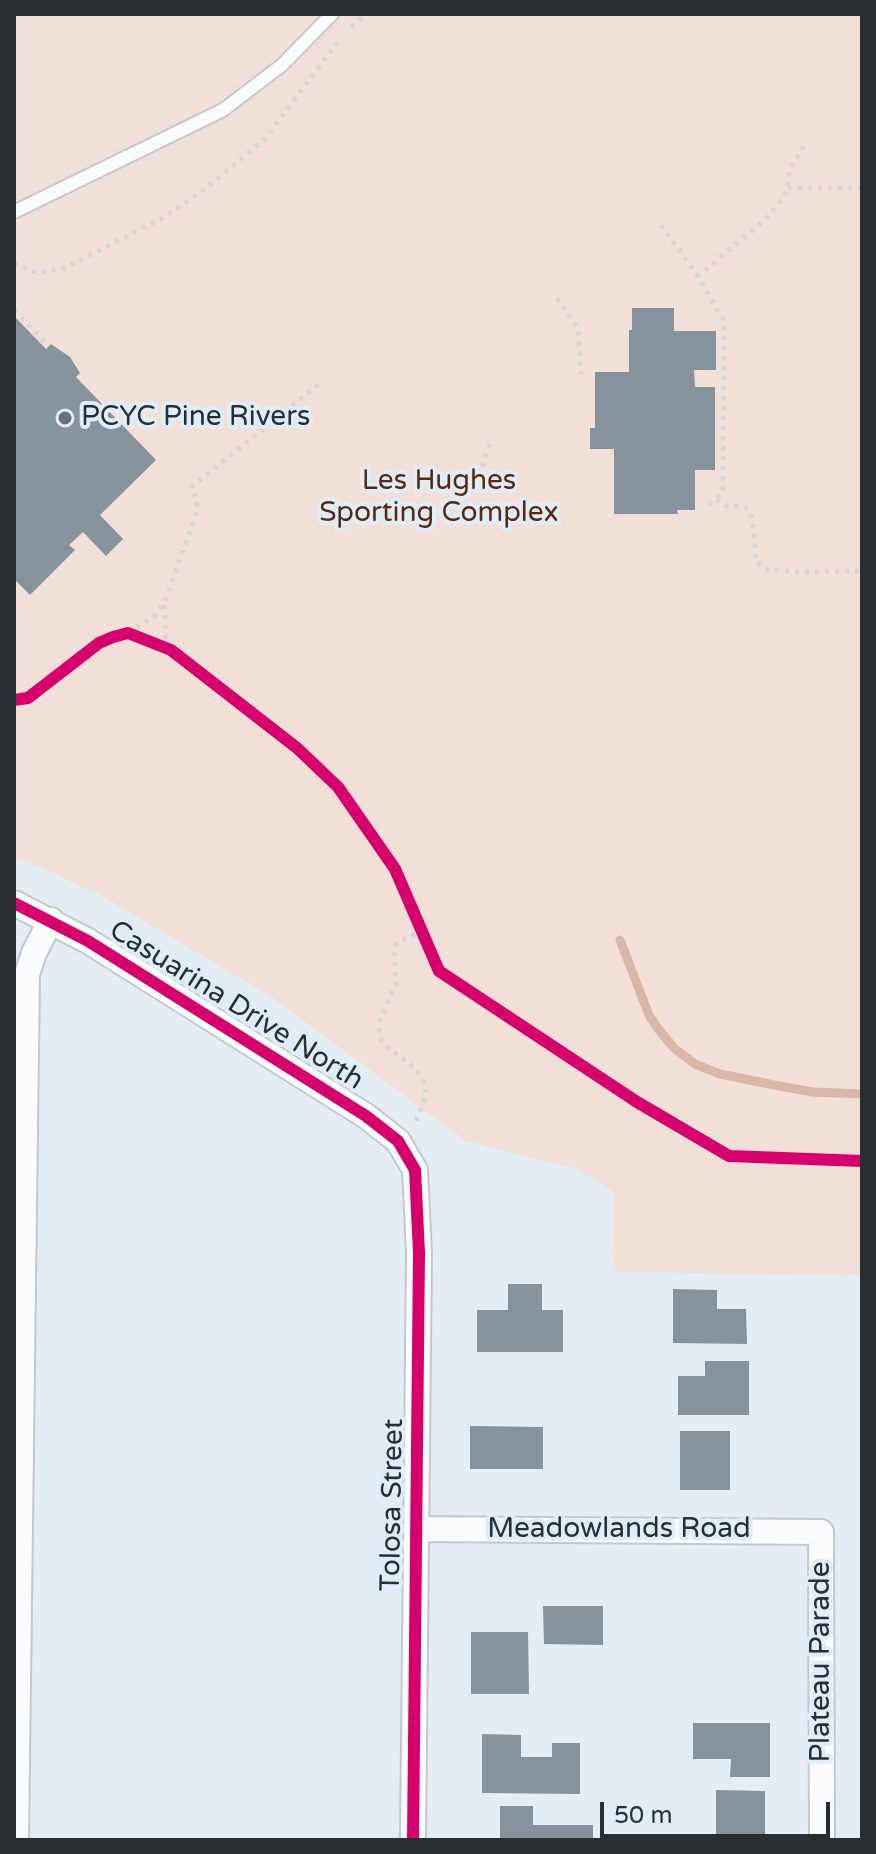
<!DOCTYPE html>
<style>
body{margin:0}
#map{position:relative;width:876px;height:1854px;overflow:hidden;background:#e5edf4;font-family:"Varela Round",sans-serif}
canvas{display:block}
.frame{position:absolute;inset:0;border:16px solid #292e33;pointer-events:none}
.scale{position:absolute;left:600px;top:1802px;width:230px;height:36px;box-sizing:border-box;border:4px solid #292e33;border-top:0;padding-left:10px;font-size:24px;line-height:28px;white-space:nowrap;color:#292e33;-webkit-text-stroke:6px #dfedfa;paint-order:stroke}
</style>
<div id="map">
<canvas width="876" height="1854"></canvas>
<div class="frame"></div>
<div class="scale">50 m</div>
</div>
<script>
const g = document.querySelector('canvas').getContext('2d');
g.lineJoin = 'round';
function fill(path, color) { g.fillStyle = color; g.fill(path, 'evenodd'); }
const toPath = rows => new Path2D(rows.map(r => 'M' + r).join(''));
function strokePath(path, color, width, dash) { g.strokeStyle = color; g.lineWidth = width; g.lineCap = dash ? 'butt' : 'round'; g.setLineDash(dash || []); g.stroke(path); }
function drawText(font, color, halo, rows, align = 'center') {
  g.font = font + ' "Varela Round",sans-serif'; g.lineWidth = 8; g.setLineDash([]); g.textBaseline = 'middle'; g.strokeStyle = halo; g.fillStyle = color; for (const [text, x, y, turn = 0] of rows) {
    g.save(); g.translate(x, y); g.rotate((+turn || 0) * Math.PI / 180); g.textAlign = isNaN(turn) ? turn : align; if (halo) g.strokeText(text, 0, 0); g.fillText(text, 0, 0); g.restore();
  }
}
fill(toPath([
 [14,14,862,14,862,1275,612,1272,614,1193,579,1170,464,1140,270,996,100,895,45,869,14,858]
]), '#f2dfd8');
strokePath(toPath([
 [620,940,649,1015,659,1030,674,1048,695,1064,720,1074,774,1085,813,1092,862,1094]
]), '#dab6a7', 9);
fill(toPath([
 [632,308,674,308,674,331,716,331,716,370,694,370,695,387,715,387,715,470,695,470,695,510,677,510,678,514,614,514,614,449,590,449,590,428,595,428,595,372,629,372,629,330,632,330],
 [14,316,46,349,51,344,70,357,80,373,76,377,156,460,100,515,123,539,106,556,83,532,69,545,75,550,30,595,14,579],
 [508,1284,542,1284,542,1310,563,1310,563,1352,477,1352,477,1310,508,1310],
 [673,1289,717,1290,717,1309,746,1309,747,1344,673,1343],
 [705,1361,749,1361,749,1415,678,1415,678,1376,705,1376],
 [470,1426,543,1427,543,1469,470,1469],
 [680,1431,730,1431,730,1490,680,1490],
 [543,1606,603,1606,603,1645,544,1644],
 [471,1632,528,1632,529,1694,471,1694],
 [693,1723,770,1723,770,1777,730,1777,731,1759,693,1759],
 [482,1734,521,1735,521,1757,552,1757,552,1743,580,1743,580,1794,482,1793],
 [716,1790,765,1791,765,1840,716,1840],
 [500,1806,533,1806,533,1825,593,1825,593,1840,500,1840]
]), '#87939c');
const lane = toPath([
 [14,212,223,110,282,65,332,14]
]);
const street = toPath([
 [14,903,88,941,366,1116,398,1141,415,1170,419,1253,413,1840],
 [417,1529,821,1532,822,1840],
 [16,1840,27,974,34,953,51,920]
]);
strokePath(lane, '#c2c8ce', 16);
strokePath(street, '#c2c8ce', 28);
strokePath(toPath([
 [351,27,365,14],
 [788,188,862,188],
 [661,225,698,276],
 [14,263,37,273,65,268,162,218,200,193,264,140,337,43],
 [557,298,578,329,581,374],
 [14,310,49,346],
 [440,481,474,490,492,438],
 [716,500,726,506,745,507,749,510,753,522,756,561,764,569,794,572,862,571],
 [709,504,716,500,723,490,724,321,698,276,765,220,784,196,788,188,789,171,804,146],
 [164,605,166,640,171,650],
 [128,633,154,616,164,604,196,514,197,501,191,487,319,384],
 [14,700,28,698,99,643,113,637,128,633,171,650,297,748,338,787,395,869,439,971,637,1102,729,1156,862,1161],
 [416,1121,426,1096,424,1082,415,1068,387,1047,379,1036,380,1020,396,984,394,948,398,942,422,931]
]), '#d4d7d9', 5, [4, 6]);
strokePath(lane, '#fbfcfd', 12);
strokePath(street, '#fbfcfd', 24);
strokePath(toPath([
 [14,700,28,698,99,643,113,637,128,633,171,650,297,748,338,787,395,869,439,971,637,1102,729,1156,862,1161],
 [14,903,88,941,366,1116,398,1141,415,1170,419,1253,413,1840]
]), '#d6006c', 12);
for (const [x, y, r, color] of [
 [65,418,8,"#6b7177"]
]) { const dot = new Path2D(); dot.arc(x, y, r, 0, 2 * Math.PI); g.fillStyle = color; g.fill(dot); strokePath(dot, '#dfedfa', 3); }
drawText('28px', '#292e33', '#dfedfa', [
 ["PCYC Pine Rivers",81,418]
], 'left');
drawText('28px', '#5b280e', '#dfedfa', [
 ["Les Hughes",439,482],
 ["Sporting Complex",439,514]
]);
drawText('28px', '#292e33', '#dfedfa', [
 ["Casuarina Drive North",236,1006,32],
 ["Tolosa Street",393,1505,-89],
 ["Meadowlands Road",619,1530],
 ["Plateau Parade",822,1662,-90]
]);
</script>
